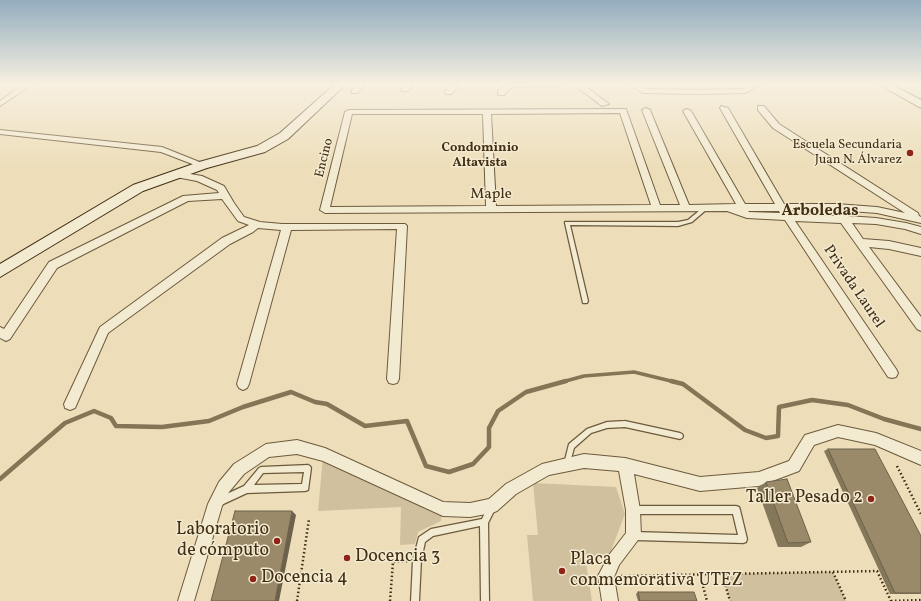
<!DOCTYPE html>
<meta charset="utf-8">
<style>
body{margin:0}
canvas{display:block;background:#eddeb9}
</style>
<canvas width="921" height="601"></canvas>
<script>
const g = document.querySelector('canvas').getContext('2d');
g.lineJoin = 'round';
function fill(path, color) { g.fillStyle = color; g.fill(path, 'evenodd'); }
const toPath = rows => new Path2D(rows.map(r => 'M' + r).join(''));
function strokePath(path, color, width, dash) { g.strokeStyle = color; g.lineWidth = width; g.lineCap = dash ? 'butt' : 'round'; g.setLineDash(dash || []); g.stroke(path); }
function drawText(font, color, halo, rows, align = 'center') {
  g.font = font + ' Vollkorn,serif'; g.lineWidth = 3; g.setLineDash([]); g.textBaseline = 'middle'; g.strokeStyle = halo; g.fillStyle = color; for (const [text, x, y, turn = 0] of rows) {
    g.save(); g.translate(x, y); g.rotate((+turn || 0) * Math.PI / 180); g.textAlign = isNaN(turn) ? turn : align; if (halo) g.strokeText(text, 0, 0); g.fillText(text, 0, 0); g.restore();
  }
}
fill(toPath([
 [323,457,442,511,441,521,418,532,415,544,400,545,401,507,318,511],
 [533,483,616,487,625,514,609,556,585,556,592,601,533,601,527,535,538,535],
 [833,572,846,601,730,601,722,574]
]), '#d0c09d');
strokePath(toPath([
 [562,382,584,376,634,372,675,382]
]), '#857455', 3.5);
strokePath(toPath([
 [671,381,683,384,745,430,766,438,778,436,779,407,812,400,848,405,884,419,921,429],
 [0,479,65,423,94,411,111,418,116,426,162,427,209,421,243,407,291,392,315,402,327,404,365,426,407,421,426,466,449,472,473,464,489,447,489,428,498,411,526,392,566,381]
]), '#857455', 4.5);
const lane = toPath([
 [705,206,707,207,707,209,692,222,678,226,570,225,588,301,587,303,583,303,565,223,565,222,678,222,688,220,705,206],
 [625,421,680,433,682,434,683,436,682,438,680,439,625,427,607,428,591,433,574,448,569,466,567,467,565,466,564,464,569,444,587,429,607,422,625,421],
 [308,465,310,466,311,468,308,490,305,491,247,493,219,506,216,505,215,502,216,499,244,486,259,468,261,467,308,465],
 [304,472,302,484,254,485,263,473,304,472],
 [492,503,495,504,496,507,488,523,489,601,481,601,480,526,433,536,425,542,421,560,419,601,411,601,413,560,419,537,431,529,482,519,489,504,492,503],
 [633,506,736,506,739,507,740,510,747,539,746,542,743,543,635,540,632,539,631,536,632,533,635,532,738,535,733,514,633,514,630,513,629,510,630,507,633,506]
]);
const street = toPath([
 [24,84,33,84,0,106,0,101,24,84],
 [358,84,366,84,358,93,352,93,351,91,358,84],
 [406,84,414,84,408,91,402,91,401,89,406,84],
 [451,84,459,84,452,94,446,94,445,92,451,84],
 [507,84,564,84,560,86,512,87,504,95,498,95,498,91,507,84],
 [573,84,582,84,609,104,602,106,573,84],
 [628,84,637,84,645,89,697,90,744,89,752,84,762,84,745,93,697,94,643,93,628,84],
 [721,106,728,108,784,204,836,204,877,207,905,213,773,128,758,110,758,106,764,106,779,124,918,213,919,216,921,217,921,223,877,213,836,210,788,210,790,214,836,216,837,212,840,211,843,212,847,216,876,218,906,223,921,227,921,234,905,229,876,224,852,223,863,239,889,241,921,248,921,256,889,249,869,247,921,317,921,331,917,329,841,223,795,221,896,369,898,373,896,377,892,378,888,377,785,220,747,218,727,211,325,213,320,210,345,112,349,110,626,109,660,205,680,205,642,110,646,108,650,110,689,205,736,204,683,111,687,109,691,111,745,204,775,204,720,108,721,106],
 [620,113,651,205,496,206,491,114,620,113],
 [352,114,483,114,486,206,330,207,352,114],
 [749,211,779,211,780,213,748,212,749,211],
 [0,130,162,147,207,165,203,168,200,167,161,152,0,134,0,130],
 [179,172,202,176,224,186,234,203,244,217,260,222,282,224,405,224,407,226,399,379,397,383,393,384,389,383,387,379,397,229,291,230,249,384,247,388,243,390,239,388,237,384,281,230,258,228,253,232,230,244,108,333,75,408,70,410,65,408,64,404,100,327,222,238,249,225,238,221,222,199,188,201,57,268,10,339,6,341,0,338,0,327,4,329,49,262,183,196,219,193,217,190,197,181,176,177,176,173,179,172],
 [838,425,876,433,921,451,921,465,875,445,838,437,814,445,799,471,759,486,700,491,634,474,640,510,641,536,619,565,614,577,618,601,602,601,598,576,609,555,626,533,626,510,619,471,584,468,549,475,516,494,497,511,492,513,470,517,443,516,323,461,297,454,269,457,244,474,229,492,222,506,194,601,178,601,208,504,219,482,234,464,266,444,297,440,325,448,443,502,470,503,489,499,506,484,542,464,584,454,625,458,700,477,759,472,789,461,805,435,838,425]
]);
const secondary = toPath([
 [335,84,346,84,288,139,265,152,207,168,143,191,0,277,0,264,133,185,199,162,257,146,280,133,335,84],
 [878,84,891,84,921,100,921,108,878,84]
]);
strokePath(lane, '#6c5a3c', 2.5);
strokePath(street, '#6c5a3c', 2);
strokePath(secondary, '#412e13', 2);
strokePath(toPath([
 [897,466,921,514],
 [833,572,846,601],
 [722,574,730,601],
 [700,575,707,601],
 [621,576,877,571,891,601],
 [297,601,309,519],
 [390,601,393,562,408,561],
 [891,601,921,600]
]), '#412e13', 2.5, [1.5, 2.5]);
fill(lane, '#f3ead2');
fill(street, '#f3ead2');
fill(secondary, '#f3ead2');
fill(toPath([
 [828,449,921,536,921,594,890,594,824,451],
 [766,482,811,542,801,547,778,547,757,488],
 [638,592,697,601,638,601,636,594]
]), '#84775a');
fill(toPath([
 [292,511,296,515,279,601,275,601]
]), '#6c614a');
const building = toPath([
 [828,449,875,449,921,536,921,593,895,593,828,449],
 [787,479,811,542,788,543,766,482,787,479],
 [235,511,292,511,275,601,211,601,235,511],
 [638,592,694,592,697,601,640,601,638,592]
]);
fill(building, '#9a8a69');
strokePath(building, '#6c614a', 1);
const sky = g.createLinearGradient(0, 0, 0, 168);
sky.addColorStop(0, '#93adbf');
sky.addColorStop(0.5, '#f7f0e0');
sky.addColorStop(1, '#f7f0e000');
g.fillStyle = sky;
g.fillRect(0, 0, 921, 168);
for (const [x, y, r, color] of [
 [910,153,4,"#8f2418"],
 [871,499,4,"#8f2418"],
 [277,541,4,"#8f2418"],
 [347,558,4,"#8f2418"],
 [562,571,4,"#8f2418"],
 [253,579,4,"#8f2418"]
]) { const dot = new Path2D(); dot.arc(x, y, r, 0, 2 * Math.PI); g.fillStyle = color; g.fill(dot); strokePath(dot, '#f3ead2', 1.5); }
drawText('13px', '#412e13', '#f3ead2', [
 ["Escuela Secundaria",902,146],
 ["Juan N. Álvarez",902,161]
], 'right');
drawText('bold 13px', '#412e13', '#f3ead2', [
 ["Condominio",480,149],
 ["Altavista",480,164]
]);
drawText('13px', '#412e13', '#f3ead2', [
 ["Encino",325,158,-76]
]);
drawText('15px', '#412e13', '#f3ead2', [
 ["Maple",491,195],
 ["Privada Laurel",853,287,56]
]);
drawText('bold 16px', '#412e13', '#f3ead2', [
 ["Arboledas",820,212]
]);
drawText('18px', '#412e13', '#f3ead2', [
 ["Taller Pesado 2",863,499,"right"],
 ["Laboratorio",269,531,"right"],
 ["de cómputo",269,552,"right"],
 ["Docencia 3",355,558],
 ["Placa",570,561],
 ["conmemorativa UTEZ",570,582],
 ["Docencia 4",261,579]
], 'left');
</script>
